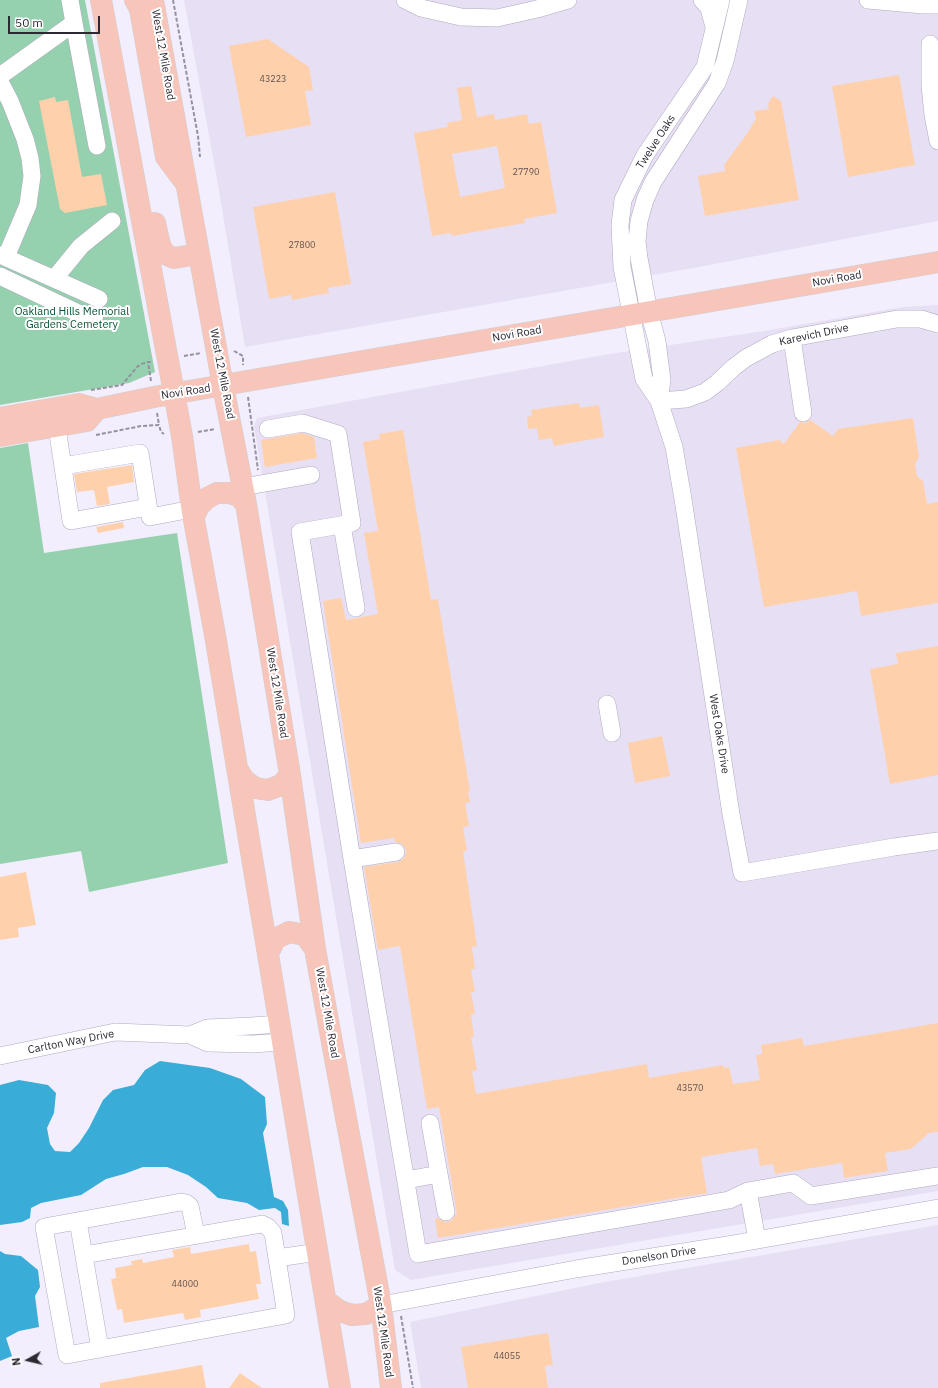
<!DOCTYPE html>
<style>
body{margin:0}
#map{position:relative;width:938px;height:1388px;overflow:hidden;background:#f3eefd;font-family:"IBM Plex Sans",sans-serif}
canvas{display:block}
.north{position:absolute;left:8px;top:1340px;width:40px;height:40px;-webkit-text-stroke:3px #fff;paint-order:stroke;rotate:262deg;font-size:11px;font-weight:700;line-height:16px;text-align:center;color:#2d2933}
.north::after{content:'';display:block;margin:auto;width:14px;height:18px;background:#2d2933;clip-path:polygon(50% 0,100% 100%,50% 72%,0 100%)}
.scale{position:absolute;left:8px;top:16px;width:92px;height:18px;box-sizing:border-box;border:2px solid #2d2933;border-top:0;padding-left:5px;font-size:12px;line-height:14px;white-space:nowrap;color:#2d2933;-webkit-text-stroke:3px #fff;paint-order:stroke}
</style>
<div id="map">
<canvas width="938" height="1388"></canvas>
<div class="north">N</div>
<div class="scale">50 m</div>
</div>
<script>
const g = document.querySelector('canvas').getContext('2d');
g.lineJoin = 'round';
function fill(path, color) { g.fillStyle = color; g.fill(path, 'evenodd'); }
const toPath = rows => new Path2D(rows.map(r => 'M' + r).join(''));
function strokePath(path, color, width, dash) { g.strokeStyle = color; g.lineWidth = width; g.lineCap = dash ? 'butt' : 'round'; g.setLineDash(dash || []); g.stroke(path); }
function drawText(font, color, halo, rows, align = 'center') {
  g.font = font + ' "IBM Plex Sans",sans-serif'; g.lineWidth = 4; g.setLineDash([]); g.textBaseline = 'middle'; g.strokeStyle = halo; g.fillStyle = color; for (const [text, x, y, turn = 0] of rows) {
    g.save(); g.translate(x, y); g.rotate((+turn || 0) * Math.PI / 180); g.textAlign = isNaN(turn) ? turn : align; if (halo) g.strokeText(text, 0, 0); g.fillText(text, 0, 0); g.restore();
  }
}
fill(toPath([
 [184,0,938,0,938,221,699,267,245,347,217,179],
 [938,305,938,1191,411,1280,395,1270,254,426,257,418,603,355,764,331,903,307],
 [938,1225,938,1388,421,1388,410,1322,599,1283]
]), '#e7dff4');
fill(toPath([
 [0,0,85,0,155,372,129,383,0,405],
 [28,443,44,553,177,533,228,863,89,892,81,851,0,864,0,448]
]), '#95d1ae');
fill(toPath([
 [160,1061,210,1068,241,1079,265,1097,267,1124,263,1133,274,1197,283,1201,288,1210,289,1226,282,1224,281,1212,275,1208,259,1210,247,1203,218,1198,206,1187,188,1175,167,1167,143,1167,124,1174,106,1179,81,1195,41,1203,31,1208,30,1218,22,1222,0,1225,0,1085,19,1080,48,1085,56,1093,54,1113,47,1128,50,1144,55,1151,70,1152,79,1143,89,1128,103,1100,113,1090,134,1085,145,1070],
 [0,1251,5,1254,21,1256,38,1270,40,1287,35,1296,39,1327,19,1331,6,1338,12,1356,0,1361]
]), '#39add8');
fill(toPath([
 [268,39,309,67,313,90,305,91,311,125,246,137,229,46],
 [899,75,915,165,848,177,832,86],
 [471,86,477,117,494,114,495,120,527,114,529,124,541,122,557,213,524,219,525,223,452,236,451,233,432,236,414,133,448,127,447,123,462,120,457,88],
 [497,146,505,188,460,197,452,154],
 [773,96,781,101,799,200,705,216,698,176,725,171,724,165,746,135,756,119,754,111,769,109,768,103],
 [55,97,56,102,68,100,82,177,101,174,107,205,65,213,60,209,39,101],
 [335,192,351,284,328,288,329,293,292,300,291,295,269,299,253,207],
 [579,403,580,408,599,405,604,437,554,446,552,438,539,440,537,428,528,429,527,417,532,416,531,410],
 [913,418,919,457,915,464,917,476,923,481,927,504,938,502,938,603,861,616,857,591,764,607,736,448,779,440,784,444,800,422,805,423,810,420,833,436,838,429],
 [403,430,431,600,438,599,470,791,468,791,470,802,465,803,469,826,463,827,467,851,463,851,477,946,472,947,475,969,471,969,475,992,471,992,475,1014,471,1014,474,1037,471,1037,477,1070,472,1071,476,1094,647,1064,649,1078,723,1065,724,1068,729,1067,733,1084,760,1080,756,1055,762,1054,761,1045,802,1038,804,1046,938,1023,938,1132,929,1133,911,1149,885,1153,888,1171,844,1178,842,1163,775,1174,773,1164,760,1166,757,1148,701,1157,707,1193,438,1238,435,1219,438,1218,442,1221,447,1222,452,1220,455,1215,457,1215,439,1107,427,1109,400,946,378,950,364,867,398,862,403,859,405,856,406,850,403,845,399,843,395,842,394,838,361,843,323,601,341,598,346,620,378,614,364,533,378,531,363,442,380,439,379,434],
 [302,433,314,437,317,458,265,467,261,440],
 [132,465,134,482,107,487,110,504,97,506,94,490,77,492,74,474],
 [123,522,124,528,98,533,96,527],
 [938,646,938,775,890,784,870,669,898,664,896,653],
 [662,736,670,776,635,783,628,743],
 [26,872,36,925,18,928,19,937,0,940,0,877],
 [249,1244,250,1252,256,1251,261,1284,256,1284,259,1299,200,1310,201,1317,185,1320,183,1313,124,1323,122,1309,117,1310,111,1279,116,1278,115,1268,132,1265,131,1261,142,1259,143,1263,174,1257,172,1250,190,1247,191,1254],
 [548,1333,553,1365,545,1366,548,1388,468,1388,461,1347],
 [202,1365,206,1388,100,1388,100,1383],
 [240,1373,262,1388,229,1388]
]), '#fed1ac');
const minor = toPath([
 [405,0,421,8,461,17,497,18,537,9,568,0],
 [702,0,709,8,714,27],
 [721,0,705,67,645,155,623,200,620,225,622,267,644,379,659,401,674,447,683,499,731,814,742,873,894,847,938,841],
 [868,0,923,5,938,5],
 [74,23,97,146],
 [930,44,930,86,933,115,938,141],
 [0,76,74,23,70,0],
 [0,82,10,101,25,139,30,158,32,176,28,205,6,257],
 [0,255,99,299],
 [0,276,80,314,95,315],
 [54,279,81,246,112,221],
 [792,338,803,413],
 [659,401,662,380,657,341,649,312,639,258,637,241,639,221,645,200,653,182,717,83,725,61,739,0],
 [659,401,686,399,705,392,717,383,734,367,746,358,772,344,792,338,897,319,921,319,938,324],
 [57,427,71,521,148,507],
 [268,429,303,423,338,434,352,523,300,532,352,859,418,1254,729,1200,748,1191,793,1183,811,1196,938,1176],
 [63,466,140,453,150,517,192,509],
 [243,487,311,475],
 [342,525,356,608],
 [607,704,612,733],
 [352,859,396,852],
 [279,1024,251,1026,207,1028,190,1035,208,1043,253,1044,282,1042],
 [0,1056,115,1032,190,1035],
 [439,1174,446,1212],
 [406,1180,439,1174,430,1123],
 [748,1191,757,1240],
 [78,1221,100,1349],
 [84,1255,262,1224,268,1227,273,1233,286,1315,67,1355,44,1227,181,1202,186,1203,190,1206,196,1235],
 [277,1258,318,1252],
 [381,1305,576,1269,734,1244,938,1208]
]);
const major = toPath([
 [101,0,182,436,192,509,215,635,340,1388],
 [135,0,140,9,166,157,184,181],
 [153,0,223,386,246,504,290,775,315,949,340,1086,381,1305,391,1388],
 [155,223,160,245,165,254,174,258,199,254],
 [0,418,79,404,97,409,154,397,938,262],
 [0,436,87,421,97,409],
 [194,516,199,506,207,498,217,493,229,493,239,496,246,504],
 [237,768,244,780,255,788,268,790,281,785,290,775],
 [268,954,275,939,289,932,305,935,315,949],
 [326,1301,340,1311,352,1315,366,1314,381,1305]
]);
strokePath(minor, '#b1a9c1', 18);
strokePath(major, '#d1d0d2', 22);
strokePath(toPath([
 [173,0,198,136,200,157],
 [234,351,243,356,243,365],
 [184,356,201,353],
 [151,381,148,362,152,362],
 [91,390,122,385,137,367,141,364,148,362],
 [248,397,258,470],
 [157,413,159,425],
 [198,432,215,429],
 [96,435,141,426,159,425,161,432,164,434],
 [401,1316,413,1388]
]), '#95919e', 2, [4, 2]);
strokePath(minor, '#fff', 17);
strokePath(major, '#f7c5b9', 21);
drawText('9px', '#615351', null, [
 ["43223",273,79],
 ["27790",526,172],
 ["27800",302,245],
 ["43570",690,1088],
 ["44000",185,1284],
 ["44055",507,1356]
]);
drawText('11px', '#2d2933', '#fff', [
 ["West 12 Mile Road",163,55,80],
 ["Twelve Oaks",656,142,-57],
 ["Novi Road",837,279,-10],
 ["Novi Road",517,334,-10],
 ["Karevich Drive",814,335,-12],
 ["West 12 Mile Road",222,374,79],
 ["Novi Road",186,392,-9],
 ["West 12 Mile Road",277,693,81],
 ["West Oaks Drive",719,734,81],
 ["West 12 Mile Road",327,1013,80],
 ["Carlton Way Drive",71,1042,-11],
 ["Donelson Drive",659,1256,-9],
 ["West 12 Mile Road",383,1332,82]
]);
drawText('11px', '#055433', '#fff', [
 ["Oakland Hills Memorial",72,312],
 ["Gardens Cemetery",72,325]
]);
</script>
